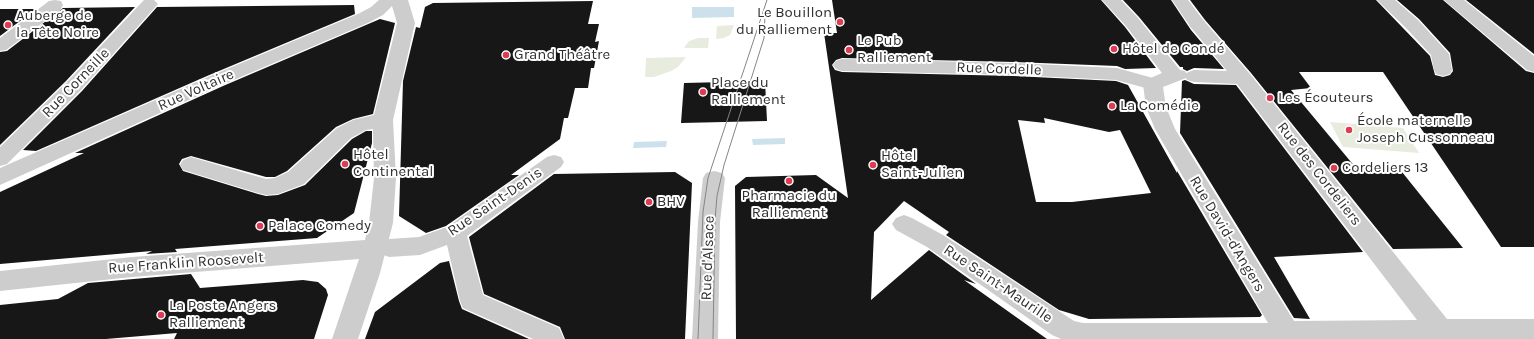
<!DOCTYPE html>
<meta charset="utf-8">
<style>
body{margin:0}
canvas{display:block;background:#fff}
</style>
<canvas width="1534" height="339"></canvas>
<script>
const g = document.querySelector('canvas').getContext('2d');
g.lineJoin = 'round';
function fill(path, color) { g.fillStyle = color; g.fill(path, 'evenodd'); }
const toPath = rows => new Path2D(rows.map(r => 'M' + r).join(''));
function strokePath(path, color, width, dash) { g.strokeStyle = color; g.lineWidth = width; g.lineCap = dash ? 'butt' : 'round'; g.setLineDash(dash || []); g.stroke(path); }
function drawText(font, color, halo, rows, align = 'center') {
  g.font = font + ' Karla,sans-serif'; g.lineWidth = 4; g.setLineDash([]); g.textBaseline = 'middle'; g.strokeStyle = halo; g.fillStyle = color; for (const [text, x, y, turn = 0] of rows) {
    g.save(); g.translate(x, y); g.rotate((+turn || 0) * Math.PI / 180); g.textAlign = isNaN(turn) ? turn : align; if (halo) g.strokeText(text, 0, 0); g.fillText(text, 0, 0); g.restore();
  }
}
fill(toPath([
 [734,25,730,35,724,38,716,39,717,26],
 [698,38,709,38,708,48,684,48,689,41],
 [686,57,678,67,671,71,654,77,645,77,646,58],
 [1330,122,1403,128,1419,153,1343,147]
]), '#e7ecdf');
fill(toPath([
 [692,7,734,7,734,17,692,18],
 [785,138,785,144,753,145,752,139],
 [667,141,666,147,633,148,634,142]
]), '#cce1eb');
fill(toPath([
 [832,0,1101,0,1125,27,1156,68,1125,69,1117,66,1014,62,842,58,836,60,832,65,835,70,842,72,1014,76,1116,81,1128,85,1177,173,1177,171,1262,315,1260,317,1089,319,1059,310,946,235,949,232,904,201,874,232,871,300,929,250,976,284,964,280,1047,339,736,339,735,186,746,177,816,175,848,198,824,33,837,33],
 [1044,118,1109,132,1120,130,1151,193,1072,202,1036,202,1018,120,1045,123],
 [1123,0,1171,0,1191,30,1224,69,1194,68,1187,71,1183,69,1183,67,1180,67,1139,17],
 [1190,0,1376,0,1430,56,1435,75,1443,77,1450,75,1453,71,1450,53,1419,19,1397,0,1443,0,1526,71,1534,73,1534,247,1501,247,1383,72,1299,72,1311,88,1291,90,1356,168,1398,167,1463,248,1393,249,1251,73,1205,20],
 [1466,0,1534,0,1534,54],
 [593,1,588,24,599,24,595,42,599,41,594,68,591,68,588,88,575,88,568,118,564,118,560,139,511,175,519,175,446,226,426,233,399,216,403,81,416,27,420,28,425,7,433,3],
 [354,5,355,14,207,76,36,151,23,150,82,91,157,7],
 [135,7,66,81,0,145,0,52,7,51,63,8],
 [0,9,36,9,0,36],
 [380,19,395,23,373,114,353,119,336,127,287,171,275,177,266,177,191,156,182,159,179,164,183,171,258,194,266,196,278,195,305,185,352,139,366,131,372,131,372,143,354,213,317,238,175,249,177,252,146,254,152,251,0,264,0,192,84,153,75,153,223,86],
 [1185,80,1194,84,1236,85,1363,252,1274,257,1310,319,1294,318,1180,133,1182,81],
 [765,81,767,121,681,123,684,83],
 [675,172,692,183,685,339,565,339,560,327,484,294,469,237,554,174],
 [449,261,459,301,462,309,529,339,365,339,375,312,440,263],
 [191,274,200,288,303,280,318,282,326,289,328,295,314,339,174,339,177,333,106,339,0,339,0,305,58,299,88,283]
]), '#171717');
fill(toPath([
 [55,0,61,1,63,5,61,9,6,50,0,51,0,38,49,1,55,0],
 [144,0,154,0,158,4,81,90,7,164,0,166,0,147,67,82,144,0],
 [1172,0,1188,0,1207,25,1204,29,1198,30,1192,29,1172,0],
 [1377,0,1395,0,1418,20,1449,54,1452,70,1450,74,1443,76,1436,74,1434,70,1431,55,1406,28,1377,0],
 [842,59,1014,63,1117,68,1160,80,1162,84,1160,88,1153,90,1116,80,1014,75,842,71,836,69,833,65,836,61,842,59],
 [554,155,561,157,564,162,561,167,467,236,483,295,559,328,564,339,533,339,463,308,460,301,447,245,420,255,389,257,381,254,377,248,381,242,389,239,419,237,447,227,547,157,554,155],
 [714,171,722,173,725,178,720,222,718,339,692,339,698,222,703,178,706,173,714,171]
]), '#cdcdcd');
fill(toPath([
 [379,0,408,0,415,23,393,120,396,178,393,223,380,273,358,339,332,339,359,259,132,277,0,291,0,271,132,257,365,240,369,223,374,178,373,129,366,130,351,138,304,184,278,194,266,195,258,193,183,170,180,165,183,160,191,157,266,179,275,178,288,172,337,128,353,120,374,115,397,23,392,6,383,15,370,22,222,85,0,185,0,168,208,77,358,14,371,7,379,0],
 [1102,0,1121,0,1138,18,1180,70,1185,71,1186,73,1194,70,1227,71,1189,25,1192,21,1198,20,1204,21,1250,74,1447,319,1534,319,1534,339,1061,339,1052,335,927,247,896,230,892,224,896,218,904,215,912,218,943,235,1074,321,1083,323,1268,323,1155,129,1146,107,1143,84,1146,80,1162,73,1126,26,1102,0],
 [1186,78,1187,80,1194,82,1237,84,1417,320,1294,321,1175,129,1166,107,1163,87,1186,78],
 [1444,0,1464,0,1534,56,1534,72,1527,70,1444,0]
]), '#cdcdcd');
strokePath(toPath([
 [698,339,703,212,708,178,767,0],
 [713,339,715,220,717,196,724,165,764,38,765,14]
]), '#858585', 1);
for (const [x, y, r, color] of [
 [840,22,4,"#dd3c55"],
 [8,25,4,"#dd3c55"],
 [1114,49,4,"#dd3c55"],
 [849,50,4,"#dd3c55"],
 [506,55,4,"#dd3c55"],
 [703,92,4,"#dd3c55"],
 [1270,98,4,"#dd3c55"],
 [1112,106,4,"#dd3c55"],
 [1349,130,4,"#dd3c55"],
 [345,164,4,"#dd3c55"],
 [873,165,4,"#dd3c55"],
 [1334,168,4,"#dd3c55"],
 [789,181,4,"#dd3c55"],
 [649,202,4,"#dd3c55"],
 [260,226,4,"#dd3c55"],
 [161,315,4,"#dd3c55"]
]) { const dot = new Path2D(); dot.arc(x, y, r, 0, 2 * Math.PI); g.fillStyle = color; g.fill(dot); strokePath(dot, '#fff', 1.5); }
drawText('15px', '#303030', '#fff', [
 ["Le Bouillon",832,13,"right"],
 ["du Ralliement",832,30,"right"],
 ["Auberge de",16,16],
 ["la Tête Noire",16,33],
 ["Le Pub",857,41],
 ["Ralliement",857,58],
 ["Hôtel de Condé",1122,49],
 ["Grand Théâtre",514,55],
 ["Place du",711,83],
 ["Ralliement",711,100],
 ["Les Écouteurs",1278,98],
 ["La Comédie",1120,106],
 ["École maternelle",1357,121],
 ["Joseph Cussonneau",1357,138],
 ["Hôtel",353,155],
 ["Continental",353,172],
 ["Hôtel",881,156],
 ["Saint-Julien",881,173],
 ["Cordeliers 13",1342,168],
 ["Pharmacie du",789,196,"center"],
 ["Ralliement",789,213,"center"],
 ["BHV",657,202],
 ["Palace Comedy",268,226],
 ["La Poste Angers",169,306],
 ["Ralliement",169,323]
], 'left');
drawText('15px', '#303030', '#fff', [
 ["Rue Cordelle",999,69,2],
 ["Rue Corneille",76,83,-46],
 ["Rue Voltaire",196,90,-24],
 ["Rue des Cordeliers",1319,174,52],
 ["Rue Saint-Denis",495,202,-34],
 ["Rue David-d'Angers",1227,234,59],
 ["Rue d'Alsace",708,258,-88],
 ["Rue Franklin Roosevelt",186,263,-4],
 ["Rue Saint-Maurille",998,284,34]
]);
</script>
